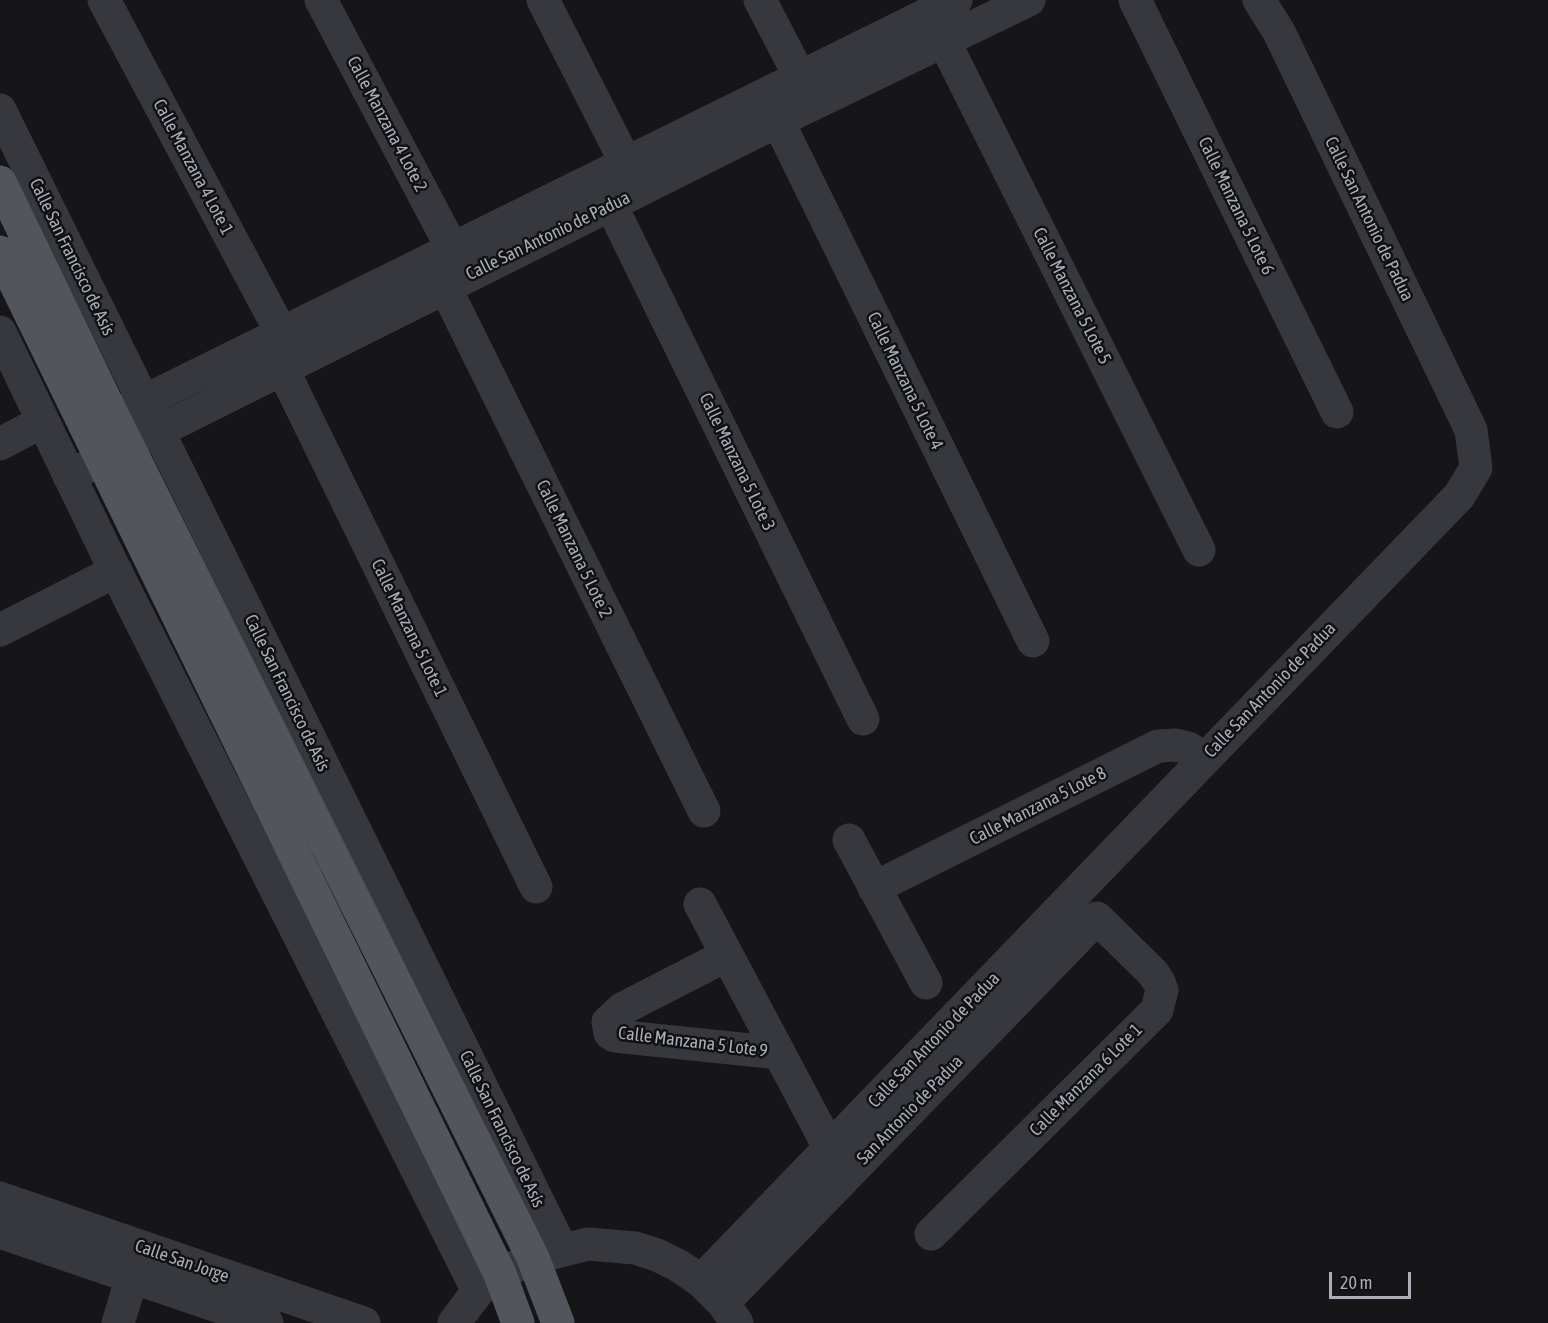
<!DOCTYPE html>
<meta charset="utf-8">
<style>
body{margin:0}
#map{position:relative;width:1548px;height:1323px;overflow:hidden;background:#161618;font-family:"Asap Condensed",sans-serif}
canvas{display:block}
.scale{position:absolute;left:1329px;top:1272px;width:82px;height:27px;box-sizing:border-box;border:3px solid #a8adb8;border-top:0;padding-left:8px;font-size:18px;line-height:21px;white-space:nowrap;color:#a8adb8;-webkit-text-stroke:4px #111113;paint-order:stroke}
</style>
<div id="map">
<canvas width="1548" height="1323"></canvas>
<div class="scale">20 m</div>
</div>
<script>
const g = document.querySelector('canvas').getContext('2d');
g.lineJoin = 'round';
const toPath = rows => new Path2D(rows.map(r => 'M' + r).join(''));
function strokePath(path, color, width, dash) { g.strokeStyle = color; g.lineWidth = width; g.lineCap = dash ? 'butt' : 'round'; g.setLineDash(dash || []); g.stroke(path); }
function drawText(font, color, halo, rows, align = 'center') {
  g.font = font + ' "Asap Condensed",sans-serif'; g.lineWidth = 5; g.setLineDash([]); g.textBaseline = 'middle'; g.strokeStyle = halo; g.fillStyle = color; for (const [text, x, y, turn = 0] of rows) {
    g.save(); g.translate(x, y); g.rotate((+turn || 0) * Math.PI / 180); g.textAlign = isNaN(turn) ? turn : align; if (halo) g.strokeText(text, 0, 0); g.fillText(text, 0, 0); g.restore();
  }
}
strokePath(toPath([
 [104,0,282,334],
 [321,0,452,248],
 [543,0,626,163],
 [760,0,800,77],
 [1135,0,1337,412],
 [944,41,1199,550],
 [0,110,562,1250],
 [778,121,1033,641],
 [611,205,863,719],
 [445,287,704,811],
 [0,332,111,562,478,1291],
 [283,370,536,887],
 [124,411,956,0],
 [0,444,42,422],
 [69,476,778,121,1029,0],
 [0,630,116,571],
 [849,840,926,983],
 [874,888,1158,746,1176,745,1188,748,1204,758],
 [700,904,829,1147],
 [727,955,622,1009,608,1022,610,1033,615,1036,779,1053],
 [0,1198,364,1323],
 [0,1232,267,1323],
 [701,1281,1459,496,1476,468,1471,430,1279,32,1259,0],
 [723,1303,1097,918,1153,973,1159,982,1162,990,1157,1010,931,1234],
 [118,1323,132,1277],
 [454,1323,478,1291,500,1274,533,1258,588,1244,635,1248,657,1255,679,1266,701,1281,723,1303,737,1323]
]), '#37383d', 33);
strokePath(toPath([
 [0,182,113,416,533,1258,558,1323],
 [0,252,500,1274,518,1323]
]), '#53555c', 33);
drawText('18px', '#a8adb8', '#111113', [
 ["Calle Manzana 4 Lote 2",387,124,62],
 ["Calle Manzana 4 Lote 1",193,167,62],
 ["Calle Manzana 5 Lote 6",1236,206,64],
 ["Calle San Antonio de Padua",1369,219,64],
 ["Calle San Antonio de Padua",548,236,-26],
 ["Calle San Francisco de Asís",72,257,64],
 ["Calle Manzana 5 Lote 5",1072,296,63],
 ["Calle Manzana 5 Lote 4",905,381,64],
 ["Calle Manzana 5 Lote 3",737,462,64],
 ["Calle Manzana 5 Lote 2",574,549,64],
 ["Calle Manzana 5 Lote 1",409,628,64],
 ["Calle San Antonio de Padua",1270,690,-46],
 ["Calle San Francisco de Asís",287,693,64],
 ["Calle Manzana 5 Lote 8",1038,806,-27],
 ["Calle San Antonio de Padua",934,1040,-46],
 ["Calle Manzana 5 Lote 9",693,1042,7],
 ["Calle Manzana 6 Lote 1",1086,1080,-45],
 ["San Antonio de Padua",910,1110,-46],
 ["Calle San Francisco de Asís",502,1129,64],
 ["Calle San Jorge",182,1261,19]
]);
</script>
